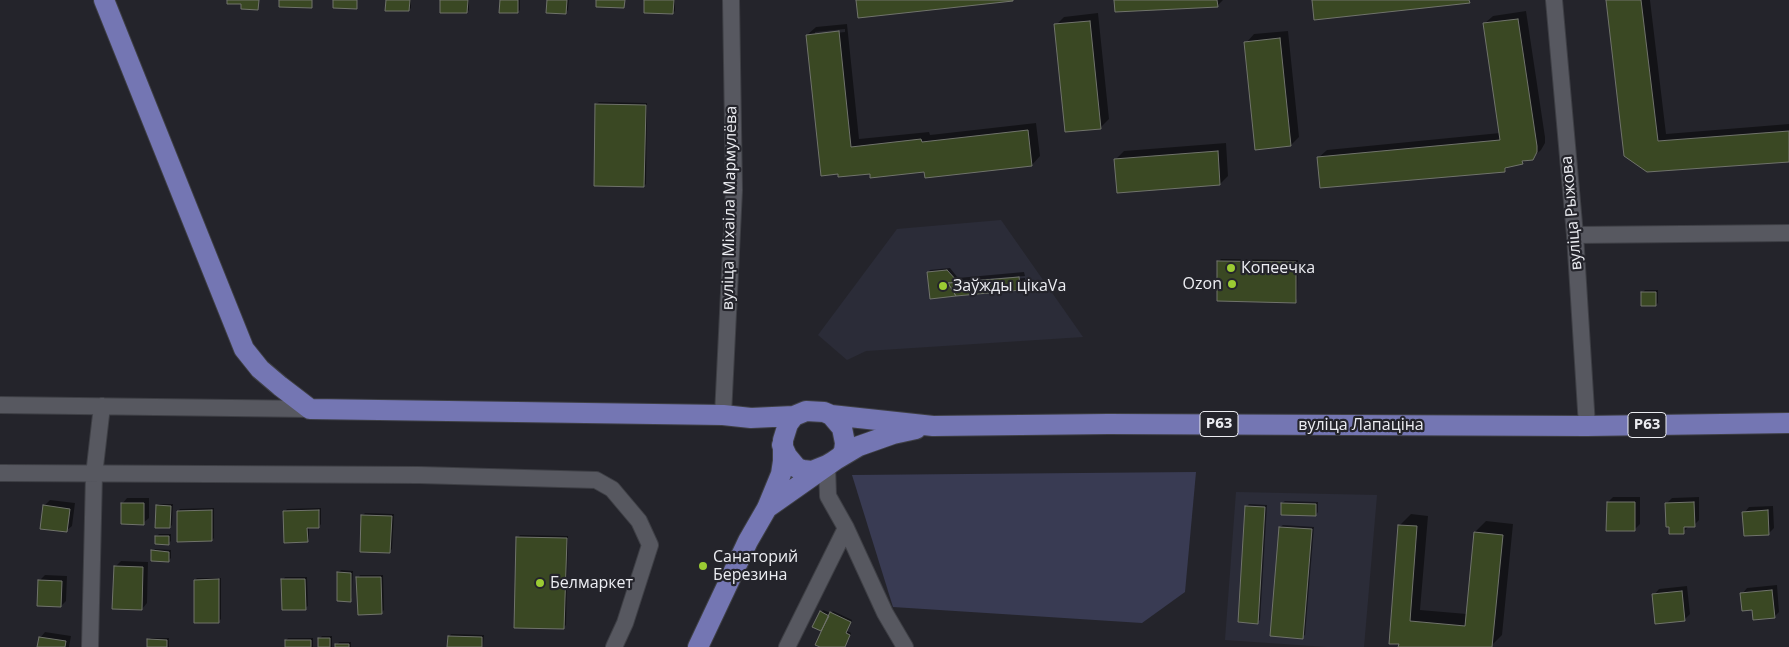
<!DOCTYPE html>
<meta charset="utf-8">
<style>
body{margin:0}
canvas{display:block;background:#24242b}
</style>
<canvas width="1789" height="647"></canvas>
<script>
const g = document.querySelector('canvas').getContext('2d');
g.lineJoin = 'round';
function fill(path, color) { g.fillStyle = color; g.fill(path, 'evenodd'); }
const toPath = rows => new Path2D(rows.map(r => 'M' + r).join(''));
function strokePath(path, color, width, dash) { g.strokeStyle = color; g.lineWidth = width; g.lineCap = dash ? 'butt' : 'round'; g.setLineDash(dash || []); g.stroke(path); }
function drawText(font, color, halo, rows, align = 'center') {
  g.font = font + ' "Open Sans",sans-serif'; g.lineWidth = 4.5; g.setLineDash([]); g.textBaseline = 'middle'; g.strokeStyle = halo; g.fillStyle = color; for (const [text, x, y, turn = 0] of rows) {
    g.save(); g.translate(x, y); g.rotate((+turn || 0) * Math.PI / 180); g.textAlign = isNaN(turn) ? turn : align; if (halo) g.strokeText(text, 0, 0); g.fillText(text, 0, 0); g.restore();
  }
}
fill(toPath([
 [1001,220,1083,337,866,351,847,360,818,335,897,229],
 [1236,492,1377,495,1364,647,1327,647,1225,640]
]), '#2b2c38');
fill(toPath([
 [1196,472,1185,592,1142,623,893,607,852,475]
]), '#393b53');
fill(toPath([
 [387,0,411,0,411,8,409,10],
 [441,0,469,0,469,10,467,12],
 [501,0,520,0,520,10,517,12],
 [548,0,569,0,568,10,566,13],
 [646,0,675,0,675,11,673,13],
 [1115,0,1223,0,1217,6],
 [1608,0,1650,0,1666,134,1789,124,1789,161,1647,170],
 [1526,11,1545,137,1545,143,1541,150,1532,158,1526,160,1522,163,1509,166,1504,171,1318,158,1327,150,1500,133,1484,24,1493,16],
 [1098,13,1109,119,1101,127,1056,25,1064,17],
 [847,24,859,139,929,132,930,135,1036,123,1040,156,1032,165,871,173,839,176,807,35,816,27],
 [845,29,845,32,815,35,815,32],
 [1288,31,1299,137,1291,145,1246,43,1254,34],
 [599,102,647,103,646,184,644,186,596,104],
 [1226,143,1228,176,1220,184,1115,160,1124,151],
 [1221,259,1298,260,1297,299,1295,301,1219,261],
 [950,268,958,278,1024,272,1025,276,958,281,955,284,1025,278,1025,284,1020,289,931,298,928,272,930,270],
 [1645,290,1658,290,1658,303,1656,305,1643,292],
 [1613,497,1640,497,1640,524,1634,530,1608,502],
 [1699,497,1699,520,1694,525,1689,526,1683,532,1667,503,1672,498],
 [127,498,149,498,149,518,143,523,122,504],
 [50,500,75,503,72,526,66,531,44,506],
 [1285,501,1318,502,1318,512,1316,515,1282,503],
 [159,504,173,504,172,525,170,527,157,506],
 [1249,504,1267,505,1260,620,1257,622,1246,507],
 [1773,506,1774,528,1769,533,1744,513,1749,507],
 [214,508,214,538,212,540,178,511,180,509],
 [321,508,321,524,319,527,309,527,309,539,307,541,285,511,287,509],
 [365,513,394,514,392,549,390,551,363,515],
 [1411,514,1428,516,1420,610,1467,614,1475,532,1486,521,1513,524,1502,635,1491,646,1410,647,1400,525],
 [1283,525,1314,527,1305,635,1302,637,1280,527],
 [159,534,171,534,171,541,169,543,157,536],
 [520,535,568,536,566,625,564,627,518,537],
 [155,549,171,550,171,558,168,561,153,551],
 [121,561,148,562,147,603,142,609,115,567],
 [341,570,353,571,352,598,350,600,338,573],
 [45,575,67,576,66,601,61,606,39,581],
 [360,575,383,575,384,610,381,613,358,578],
 [285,577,307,577,308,606,305,608,283,580],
 [197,578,221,578,221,619,219,621,195,580],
 [1777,585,1779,612,1774,617,1753,608,1742,594,1747,588],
 [1687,586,1690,614,1685,619,1654,595,1659,589],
 [823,610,831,613,833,611,852,620,847,631,851,633,845,647,823,647,823,630,814,626],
 [45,632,71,636,69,647,39,647,40,638],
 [451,634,484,635,483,647,448,647,449,637],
 [322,636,332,636,332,647,319,647,319,639],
 [151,638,169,638,169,647,148,647,149,640],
 [288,638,313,638,313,647,286,647,286,641],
 [339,642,351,642,351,647,336,647]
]), '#0007');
const building = toPath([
 [227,0,259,0,258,10,241,9,241,4,227,4,227,0],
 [279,0,312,0,312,8,279,7,279,0],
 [333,0,357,0,357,9,333,8,333,0],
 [386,0,410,0,409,11,385,11,386,0],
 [440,0,468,0,467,13,440,13,440,0],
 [500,0,518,0,518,13,499,13,500,0],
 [547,0,567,0,566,14,546,13,547,0],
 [596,0,625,0,624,8,596,7,596,0],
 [644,0,674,0,673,14,644,13,644,0],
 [856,0,1013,0,1013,1,858,18,856,0],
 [1114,0,1217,0,1218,7,1115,12,1114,0],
 [1312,0,1469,0,1470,3,1314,20,1312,0],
 [1606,0,1641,0,1658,141,1789,131,1789,162,1647,172,1624,156,1606,0],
 [1518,19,1537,146,1537,152,1533,160,1522,161,1523,164,1505,168,1505,172,1320,188,1317,157,1500,140,1483,23,1518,19],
 [1090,21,1101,129,1065,132,1054,24,1090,21],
 [839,31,851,147,921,139,922,142,1028,130,1032,166,925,178,924,172,870,178,870,174,838,177,838,174,821,176,806,35,839,31],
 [1280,38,1291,146,1255,150,1244,42,1280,38],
 [595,104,646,105,644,187,594,186,595,104],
 [1218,151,1220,185,1117,193,1114,159,1218,151],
 [1217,261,1296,262,1296,303,1217,301,1217,261],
 [947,270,958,282,948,283,956,296,930,299,927,272,947,270],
 [1019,277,1021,290,956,296,948,283,1019,277],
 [1641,292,1656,292,1656,306,1641,306,1641,292],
 [1607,502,1635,502,1635,531,1606,531,1607,502],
 [1694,502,1695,527,1684,527,1684,534,1669,534,1669,527,1666,527,1665,503,1694,502],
 [121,503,144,503,144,525,121,524,121,503],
 [1281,503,1316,504,1316,516,1281,515,1281,503],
 [43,505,70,509,67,532,40,529,43,505],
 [156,505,171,506,170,528,155,528,156,505],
 [1245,506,1265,507,1258,624,1238,622,1245,506],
 [212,510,212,541,177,542,177,511,212,510],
 [319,510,319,528,307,528,308,542,284,543,283,511,319,510],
 [1768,510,1769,535,1744,536,1742,512,1768,510],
 [361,515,392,516,390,553,360,552,361,515],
 [1398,525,1417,526,1410,621,1465,626,1474,532,1503,535,1492,647,1398,647,1399,644,1389,644,1398,525],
 [1279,527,1312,529,1303,639,1270,636,1279,527],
 [155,536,169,536,169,545,155,544,155,536],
 [516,537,567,538,564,629,514,628,516,537],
 [151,550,169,552,169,562,151,561,151,550],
 [114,566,143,567,142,610,112,609,114,566],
 [337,572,351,573,351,602,337,601,337,572],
 [356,577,381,577,382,614,358,615,356,577],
 [219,579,219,623,194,623,194,580,219,579],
 [281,579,305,579,306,610,282,610,281,579],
 [38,580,62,581,61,607,37,606,38,580],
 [1772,590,1775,618,1753,620,1752,610,1742,611,1740,593,1772,590],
 [1682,591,1685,621,1655,624,1652,594,1682,591],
 [820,611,829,616,821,631,812,627,820,611],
 [830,612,851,622,846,633,850,635,845,647,820,647,815,645,830,612],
 [448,636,482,637,482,647,447,647,448,636],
 [39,637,66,641,65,647,37,647,39,637],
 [318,638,330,638,330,647,318,647,318,638],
 [147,639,167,640,167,647,147,647,147,639],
 [285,640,311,640,311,647,285,647,285,640],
 [335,644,349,644,349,647,335,647,335,644]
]);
fill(building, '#3a4823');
strokePath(building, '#70736b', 1);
const minor = toPath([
 [1554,0,1575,235,1587,426],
 [1575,235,1789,233],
 [0,405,310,409],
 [723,415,734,190,731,0],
 [827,465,828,496,846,528,885,613,905,647],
 [0,473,419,475,596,480,612,489,639,521,650,545,625,623,614,647],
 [90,647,94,475,102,406],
 [787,647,846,528]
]);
const major = toPath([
 [104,0,244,349,260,369,280,386,310,409,723,415,751,418,794,416],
 [831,415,933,426,1108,424,1587,426,1789,423],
 [782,445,787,456,797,468,803,470,812,471,827,465,859,446,893,434,916,429],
 [698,647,748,541,767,508,781,474,783,461,783,440,788,424,794,416,806,411,824,412,831,415,842,428,845,443,844,451,841,456,767,508]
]);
strokePath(minor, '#3e3f45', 18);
strokePath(major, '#3e3f45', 22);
strokePath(minor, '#575860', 16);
strokePath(major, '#7476b3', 20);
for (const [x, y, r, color] of [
 [1231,268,5,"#9bcb33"],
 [1232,284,5,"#9bcb33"],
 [943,286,5,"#9bcb33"],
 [703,566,5,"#9bcb33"],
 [540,583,5,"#9bcb33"]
]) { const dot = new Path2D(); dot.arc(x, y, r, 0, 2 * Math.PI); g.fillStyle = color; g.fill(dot); strokePath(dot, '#24242b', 2); }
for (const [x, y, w] of [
 [1219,424,38],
 [1647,425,38]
]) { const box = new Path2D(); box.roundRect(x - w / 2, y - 12.5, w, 25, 4); g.fillStyle = '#24242b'; g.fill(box); strokePath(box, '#ecedf2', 1); }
drawText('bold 15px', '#ecedf2', null, [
 ["Р63",1219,424],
 ["Р63",1647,425]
]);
drawText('16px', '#ecedf2', '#24242b', [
 ["вуліца Міхаіла Мармулёва",730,208,-89],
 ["вуліца Рыжова",1572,213,-95],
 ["вуліца Лапаціна",1361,425]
]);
drawText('16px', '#ecedf2', '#24242b', [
 ["Копеечка",1241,268],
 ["Ozon",1222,284,"right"],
 ["Заўжды цікаVа",953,286],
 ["Санаторий",713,557],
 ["Березина",713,575],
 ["Белмаркет",550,583]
], 'left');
</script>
